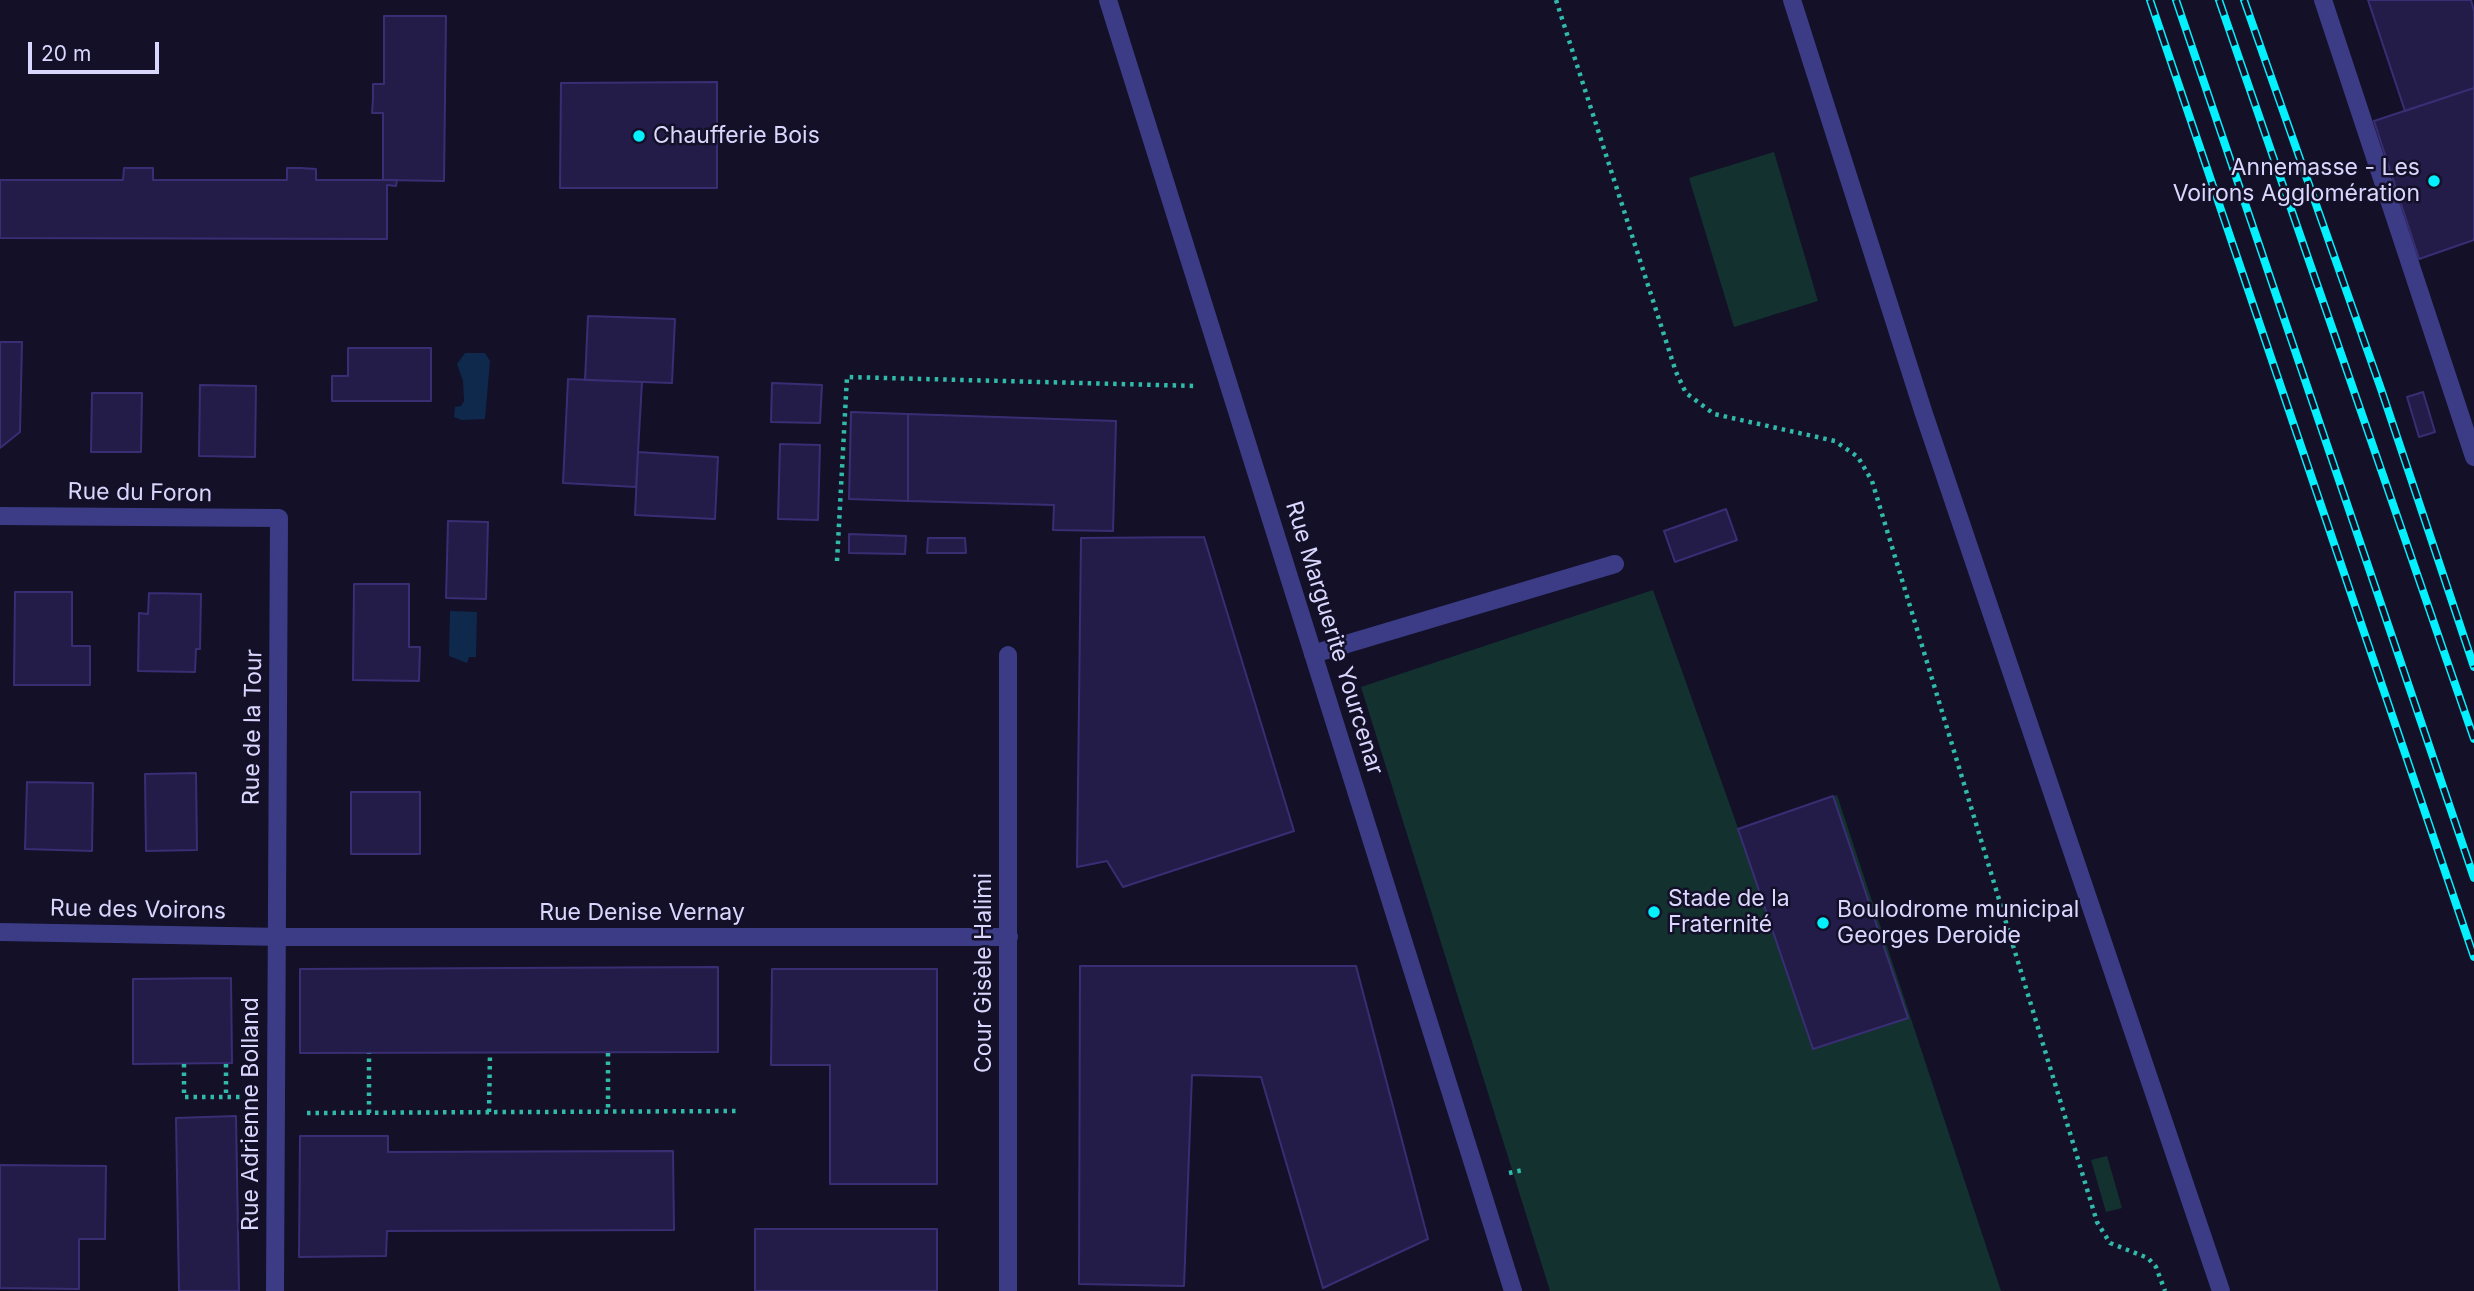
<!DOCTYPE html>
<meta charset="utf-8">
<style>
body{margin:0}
#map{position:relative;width:2474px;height:1291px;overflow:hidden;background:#131028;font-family:Inter,sans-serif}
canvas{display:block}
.scale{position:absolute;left:28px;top:42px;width:131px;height:32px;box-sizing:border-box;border:4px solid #dad7ff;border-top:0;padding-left:9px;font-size:21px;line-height:24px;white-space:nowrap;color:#dad7ff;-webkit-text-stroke:5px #131028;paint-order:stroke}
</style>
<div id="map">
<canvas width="2474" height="1291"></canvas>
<div class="scale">20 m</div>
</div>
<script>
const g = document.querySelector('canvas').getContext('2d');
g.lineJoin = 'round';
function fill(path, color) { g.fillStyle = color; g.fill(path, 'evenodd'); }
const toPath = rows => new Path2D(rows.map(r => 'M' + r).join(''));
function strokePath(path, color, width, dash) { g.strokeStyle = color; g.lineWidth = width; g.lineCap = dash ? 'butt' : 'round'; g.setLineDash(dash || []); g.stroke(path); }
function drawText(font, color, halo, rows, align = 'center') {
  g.font = font + ' Inter,sans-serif'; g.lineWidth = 5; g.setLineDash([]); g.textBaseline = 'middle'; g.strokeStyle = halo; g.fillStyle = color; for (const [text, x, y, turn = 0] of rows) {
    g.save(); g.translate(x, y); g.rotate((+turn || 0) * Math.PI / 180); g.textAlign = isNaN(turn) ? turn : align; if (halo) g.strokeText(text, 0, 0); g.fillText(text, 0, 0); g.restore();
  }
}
fill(toPath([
 [1774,152,1818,301,1734,327,1689,178],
 [1653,590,1738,828,1837,795,2001,1291,1550,1291,1361,687],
 [2107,1156,2122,1208,2106,1212,2091,1160]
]), '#13322f');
fill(toPath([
 [465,353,485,353,490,361,485,419,462,420,454,417,455,407,461,406,464,401,463,381,457,364],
 [450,611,477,612,476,657,469,657,467,663,449,656]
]), '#0f294d');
const building = toPath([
 [2368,0,2471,0,2474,11,2474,88,2405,111,2368,0],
 [384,16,446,16,444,181,383,180,383,113,372,113,373,99,373,84,384,84,384,16],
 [717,82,717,188,560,188,561,83,717,82],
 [2474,88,2474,240,2419,259,2374,121,2474,88],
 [124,168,153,168,153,180,287,180,287,168,301,168,316,169,316,180,397,180,396,186,387,185,387,239,0,238,0,180,123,180,124,168],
 [588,316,675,319,672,383,585,380,588,316],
 [0,342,22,342,20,432,0,448,0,342],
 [348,348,431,348,431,401,332,401,332,376,348,376,348,348],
 [568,379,642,382,636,487,563,483,568,379],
 [772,383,822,385,820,423,771,422,772,383],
 [200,385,256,386,255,457,199,456,200,385],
 [2423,392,2435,432,2419,437,2407,397,2423,392],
 [92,393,142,393,141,452,91,452,92,393],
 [851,412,908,414,908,501,849,499,851,412],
 [908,414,1116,421,1113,531,1053,530,1054,505,908,501,908,414],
 [780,444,820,445,818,520,778,519,780,444],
 [638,452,718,457,715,519,635,515,638,452],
 [1726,509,1737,540,1675,562,1664,531,1726,509],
 [448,521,488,522,486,599,446,598,448,521],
 [849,534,906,536,905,554,849,553,849,534],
 [1204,537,1294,831,1123,887,1107,861,1077,867,1081,538,1204,537],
 [928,538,965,538,966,553,927,553,928,538],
 [354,584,409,584,409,647,420,647,419,681,353,680,354,584],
 [15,592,72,592,72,646,90,646,90,685,14,685,15,592],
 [149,593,201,594,200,649,196,649,195,672,138,671,139,613,148,614,149,593],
 [196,773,197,850,146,851,145,774,196,773],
 [27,782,93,783,92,851,25,849,27,782],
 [351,792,420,792,420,854,351,854,351,792],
 [1833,796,1908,1018,1813,1049,1738,829,1833,796],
 [1080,966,1356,966,1428,1239,1323,1288,1261,1077,1192,1075,1184,1286,1079,1284,1080,966],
 [718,967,718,1052,300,1053,300,969,718,967],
 [772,969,937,969,937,1184,830,1184,830,1065,771,1065,772,969],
 [231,978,232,1063,133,1064,133,979,231,978],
 [236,1116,239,1291,179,1291,176,1118,236,1116],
 [300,1136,388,1136,388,1152,673,1151,674,1230,387,1231,386,1256,299,1257,300,1136],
 [0,1165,106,1166,105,1239,79,1239,79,1289,0,1288,0,1165],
 [755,1229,937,1229,937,1291,755,1291,755,1229]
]);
fill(building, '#231c49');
strokePath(building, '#392e74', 2);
strokePath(toPath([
 [1556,0,1676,372,1686,393,1714,414,1835,441,1858,457,1872,481,2097,1222,2110,1243,2148,1258,2156,1267,2165,1291],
 [837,561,847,377,1197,386],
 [608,1053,608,1111],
 [184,1064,184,1097,244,1097],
 [226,1064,226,1097],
 [489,1112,490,1053],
 [307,1113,740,1111],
 [369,1113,369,1053],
 [1509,1173,1523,1170]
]), '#31b9aa', 4.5, [3.5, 5]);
strokePath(toPath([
 [1792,0,1924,414,2221,1291],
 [2323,0,2474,457],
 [1313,654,1615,564]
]), '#3c3c86', 18);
strokePath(toPath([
 [1108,0,1513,1291],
 [0,516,279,518,275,1291],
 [0,932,283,937,1009,937],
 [1008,1291,1008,655]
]), '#3c3c86', 18);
const rail = toPath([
 [2150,0,2474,957],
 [2176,0,2474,878],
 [2219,0,2474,739],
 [2244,0,2381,389,2474,667]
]);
strokePath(rail, '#05f0fd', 8);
strokePath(rail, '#131028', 5, [16]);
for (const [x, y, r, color] of [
 [639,136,7,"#05f0fd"],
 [2434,181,7,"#05f0fd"],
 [1654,912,7,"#05f0fd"],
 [1823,923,7,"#05f0fd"]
]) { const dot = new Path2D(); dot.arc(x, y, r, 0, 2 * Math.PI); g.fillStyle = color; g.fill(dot); strokePath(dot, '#131028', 2.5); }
drawText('23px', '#dad7ff', '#131028', [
 ["Chaufferie Bois",653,136],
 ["Annemasse - Les",2420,168,"right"],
 ["Voirons Agglomération",2420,194,"right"],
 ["Stade de la",1668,899],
 ["Fraternité",1668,925],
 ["Boulodrome municipal",1837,910],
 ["Georges Deroide",1837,936]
], 'left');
drawText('23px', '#dad7ff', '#131028', [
 ["Rue du Foron",140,493,1],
 ["Rue Marguerite Yourcenar",1334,638,73],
 ["Rue de la Tour",253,727,-89],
 ["Rue des Voirons",138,910,1],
 ["Rue Denise Vernay",642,913],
 ["Cour Gisèle Halimi",984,973,-90],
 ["Rue Adrienne Bolland",251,1114,-90]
]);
</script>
